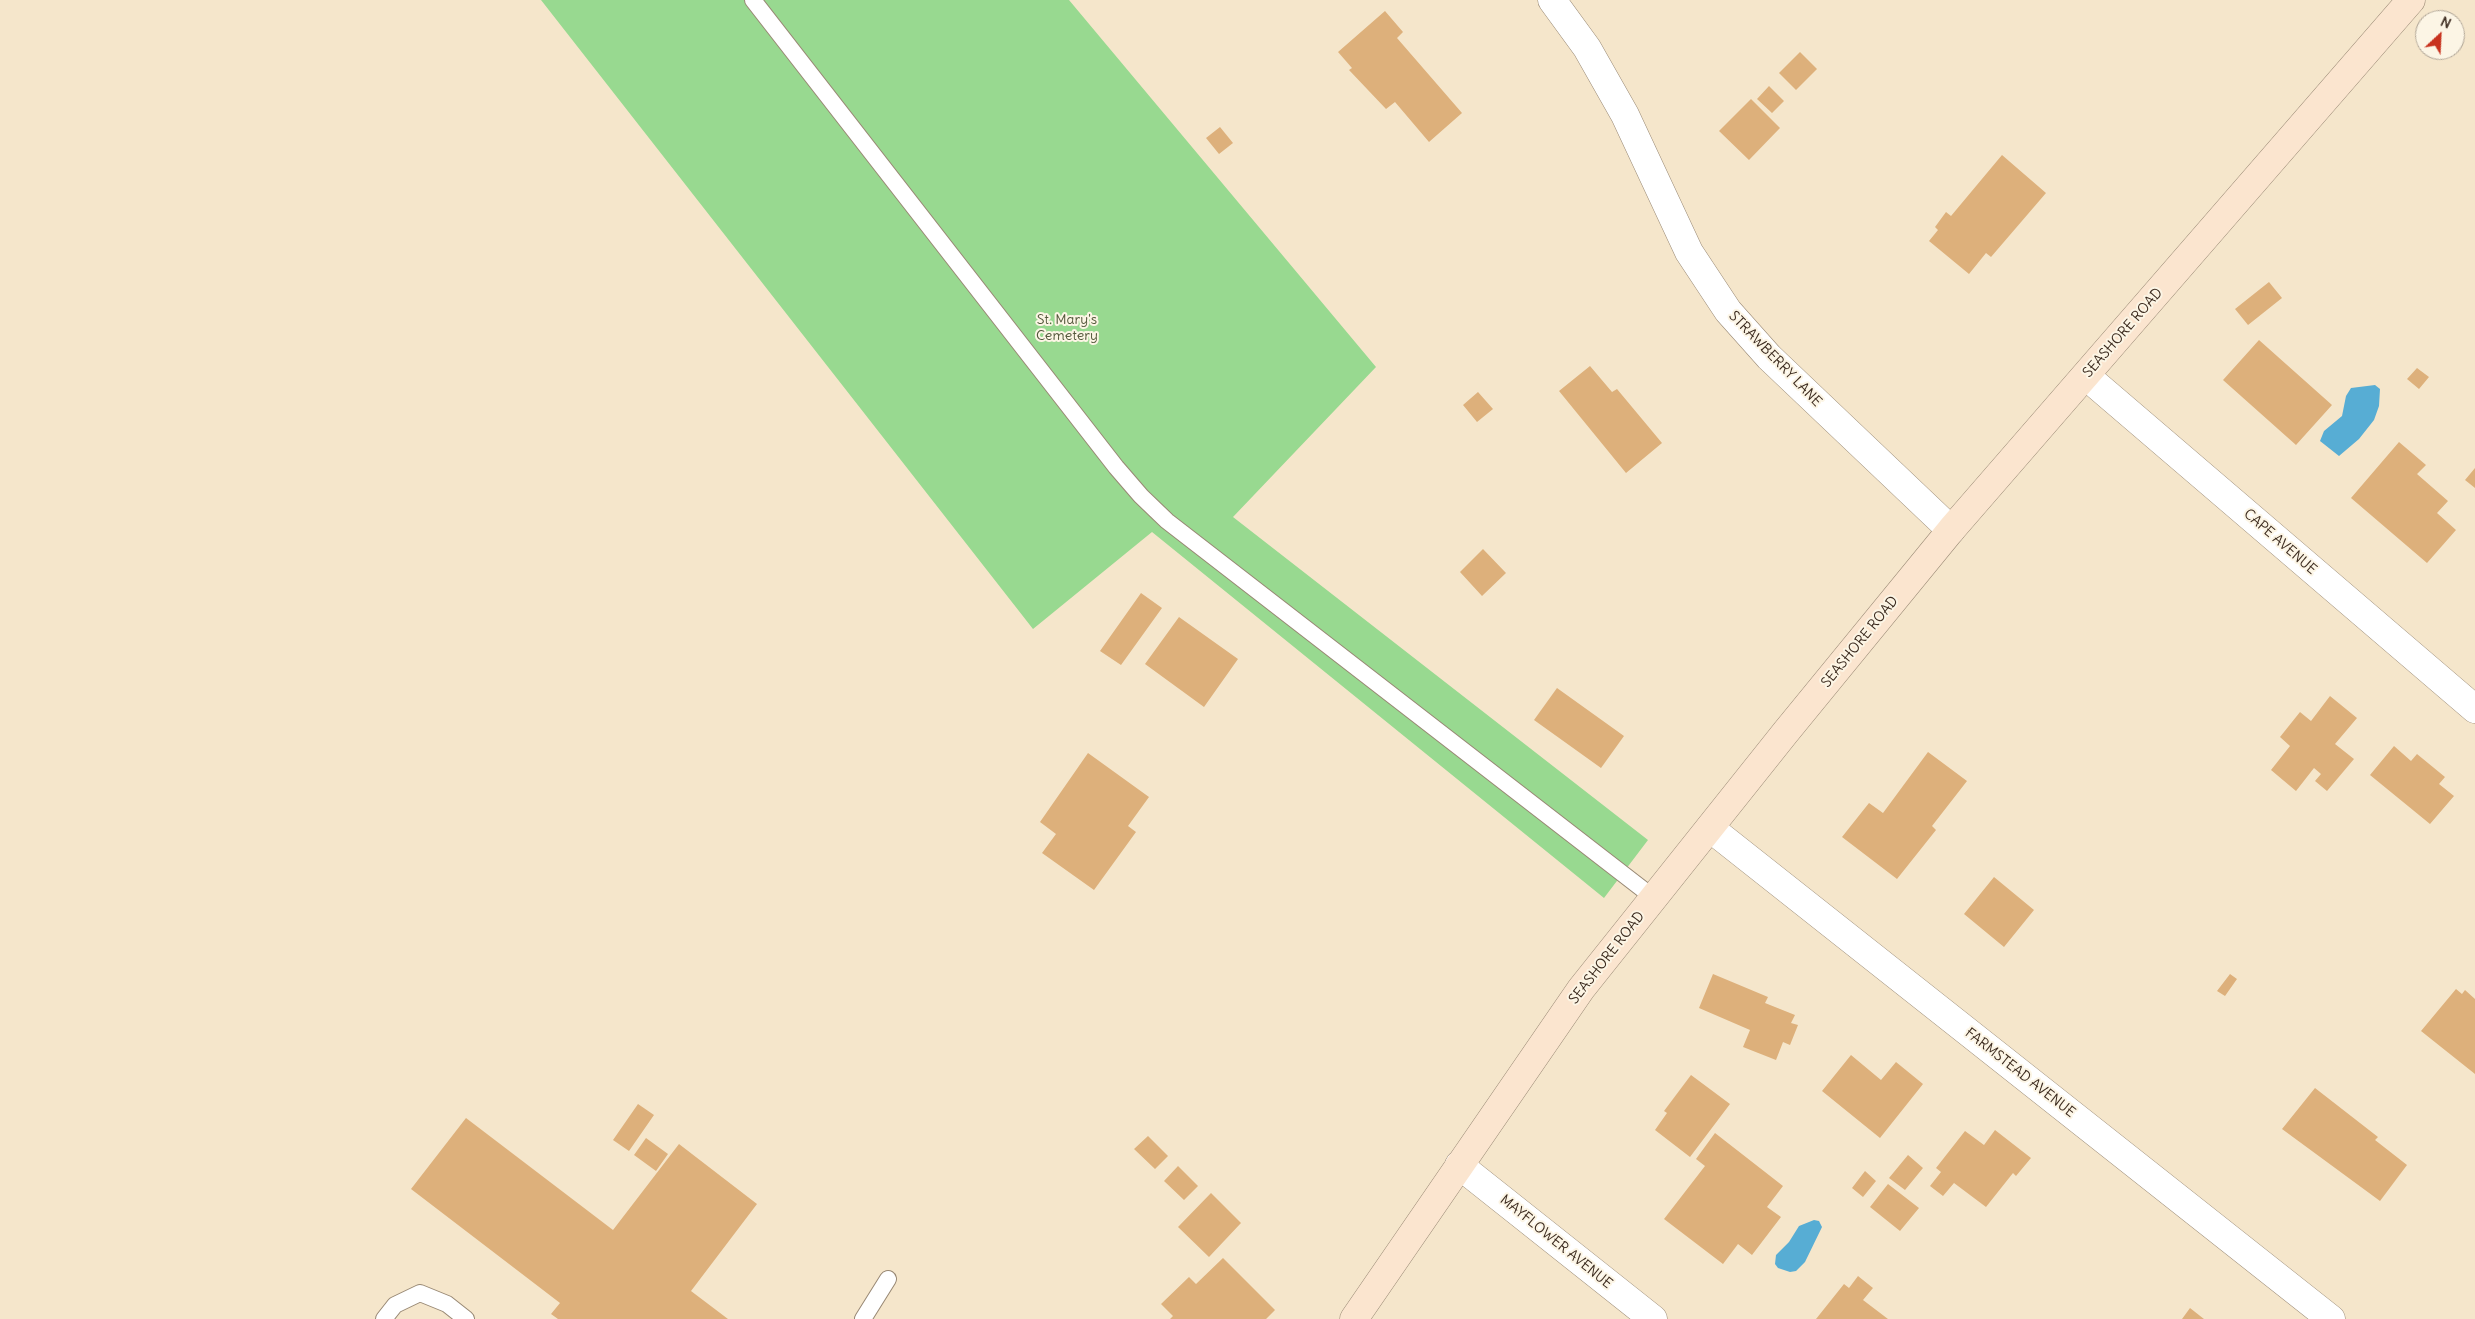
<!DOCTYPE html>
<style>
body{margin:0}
#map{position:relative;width:2475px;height:1319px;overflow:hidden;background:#f5e6cb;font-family:Delius,sans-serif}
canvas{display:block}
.north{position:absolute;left:2415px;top:10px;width:50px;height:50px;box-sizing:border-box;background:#fcf5e5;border:1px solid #afa495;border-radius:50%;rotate:25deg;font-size:14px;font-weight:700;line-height:20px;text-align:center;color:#3b2a1e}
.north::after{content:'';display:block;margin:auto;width:18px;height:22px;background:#c8321e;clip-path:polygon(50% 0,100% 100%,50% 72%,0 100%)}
</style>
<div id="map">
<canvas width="2475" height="1319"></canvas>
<div class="north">N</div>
</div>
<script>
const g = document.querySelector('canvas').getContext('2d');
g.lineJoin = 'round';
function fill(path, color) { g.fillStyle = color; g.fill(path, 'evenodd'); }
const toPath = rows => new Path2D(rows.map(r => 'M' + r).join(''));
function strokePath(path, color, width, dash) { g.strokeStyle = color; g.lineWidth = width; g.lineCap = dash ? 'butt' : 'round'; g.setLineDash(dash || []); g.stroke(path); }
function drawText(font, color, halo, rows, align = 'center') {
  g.font = font + ' Delius,sans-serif'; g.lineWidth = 4; g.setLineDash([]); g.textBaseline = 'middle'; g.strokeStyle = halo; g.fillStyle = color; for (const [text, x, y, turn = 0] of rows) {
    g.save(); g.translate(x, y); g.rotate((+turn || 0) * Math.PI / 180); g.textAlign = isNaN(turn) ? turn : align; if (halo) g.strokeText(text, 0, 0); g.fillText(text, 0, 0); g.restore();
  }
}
fill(toPath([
 [541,0,1069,0,1376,367,1233,517,1648,840,1604,898,1152,532,1033,629]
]), '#98d990');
fill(toPath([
 [2375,385,2380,389,2379,406,2374,420,2359,439,2339,456,2320,441,2324,431,2342,416,2346,396,2351,388],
 [1814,1220,1819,1221,1822,1227,1805,1262,1796,1271,1790,1272,1778,1268,1775,1264,1776,1255,1789,1242,1799,1226]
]), '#57add4');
fill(toPath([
 [1385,11,1403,32,1397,38,1462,113,1429,142,1395,102,1386,109,1349,70,1352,68,1338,52],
 [1800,52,1817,69,1796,90,1779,73],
 [1769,86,1784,101,1772,113,1757,99],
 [1751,99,1780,128,1749,160,1719,131],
 [1220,127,1233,143,1219,154,1206,138],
 [2002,155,2046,193,1991,257,1986,253,1969,274,1929,241,1938,230,1935,227,1946,212,1951,216],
 [2269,282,2282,298,2248,325,2235,309],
 [2259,340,2332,405,2296,445,2223,380],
 [1590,366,1612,392,1617,389,1662,443,1626,473,1559,391],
 [2417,368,2429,377,2419,389,2407,379],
 [1478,392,1493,409,1477,422,1463,405],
 [2399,442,2426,465,2417,474,2448,501,2437,513,2456,530,2427,563,2351,498],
 [2475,468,2475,488,2465,480],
 [1483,549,1506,573,1482,596,1460,572],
 [1141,593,1162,608,1121,665,1100,651],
 [1179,617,1238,659,1204,707,1145,664],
 [1557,688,1624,736,1601,768,1534,720],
 [2330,696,2357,718,2335,744,2354,759,2327,791,2315,781,2321,774,2314,768,2296,791,2271,770,2290,746,2280,737,2300,712,2311,721],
 [2394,746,2411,761,2417,754,2445,777,2439,784,2454,796,2430,824,2370,775],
 [1928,752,1967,781,1932,826,1936,830,1897,879,1842,837,1869,803,1883,813],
 [1088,753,1149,797,1128,826,1136,832,1094,890,1042,853,1056,834,1040,822],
 [1994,877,2034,910,2004,947,1964,914],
 [1713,974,1768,997,1765,1003,1795,1015,1791,1023,1798,1025,1790,1045,1783,1042,1776,1060,1743,1047,1750,1030,1699,1008],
 [2230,974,2237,979,2225,996,2217,991],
 [2456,989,2462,994,2465,990,2475,999,2475,1074,2421,1031],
 [1851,1055,1881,1080,1896,1062,1923,1084,1880,1138,1822,1091],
 [1691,1075,1730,1104,1690,1157,1655,1130,1667,1113,1664,1111],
 [2315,1088,2378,1137,2375,1140,2407,1165,2380,1201,2282,1129],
 [638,1104,654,1115,629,1151,613,1140],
 [466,1118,613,1230,679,1144,757,1204,691,1291,728,1319,558,1319,551,1314,560,1303,411,1189],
 [1995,1130,2031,1158,2016,1176,2013,1173,1986,1207,1954,1183,1943,1196,1930,1186,1941,1172,1936,1168,1965,1131,1984,1145],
 [1715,1133,1783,1186,1767,1207,1781,1217,1752,1255,1738,1244,1723,1264,1664,1219,1705,1166,1696,1159],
 [1148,1136,1168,1156,1155,1169,1134,1149],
 [646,1138,668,1154,656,1171,634,1155],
 [1908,1155,1923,1168,1905,1190,1889,1178],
 [1178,1166,1198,1186,1184,1200,1164,1181],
 [1865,1171,1876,1181,1863,1197,1852,1188],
 [1888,1184,1919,1208,1900,1231,1870,1207],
 [1211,1193,1241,1223,1209,1257,1178,1227],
 [1223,1258,1275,1310,1266,1319,1170,1319,1173,1316,1161,1304,1189,1277,1196,1284],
 [1858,1276,1873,1288,1863,1300,1888,1319,1816,1319,1844,1284,1849,1288],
 [2190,1308,2204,1319,2182,1319]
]), '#ddb07b');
const lane = toPath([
 [753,0,1116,467,1141,496,1167,521,1654,898],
 [384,1319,395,1305,420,1293,447,1304,466,1319],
 [863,1319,888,1279]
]);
const street = toPath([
 [1552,0,1587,48,1625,115,1689,252,1728,311,1769,357,1951,530],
 [2086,376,2475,709],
 [1710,828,2331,1319],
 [1459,1165,1653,1319]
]);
const secondary = toPath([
 [1354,1319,1581,989,1785,733,1951,530,2411,0]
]);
strokePath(lane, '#988874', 18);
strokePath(street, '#988874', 29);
strokePath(secondary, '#988874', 29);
strokePath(lane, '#fff', 16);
strokePath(street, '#fff', 28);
strokePath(secondary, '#fbe5cf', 28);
drawText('14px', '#52563a', '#fcf5e5', [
 ["St. Mary's",1067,320],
 ["Cemetery",1067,336]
]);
drawText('14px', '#3b2a1e', '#fcf5e5', [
 ["SEASHORE ROAD",2123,333,-49],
 ["STRAWBERRY LANE",1775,359,46],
 ["CAPE AVENUE",2280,542,41],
 ["SEASHORE ROAD",1860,642,-51],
 ["SEASHORE ROAD",1607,958,-52],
 ["FARMSTEAD AVENUE",2020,1073,38],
 ["MAYFLOWER AVENUE",1556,1242,39]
]);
</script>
